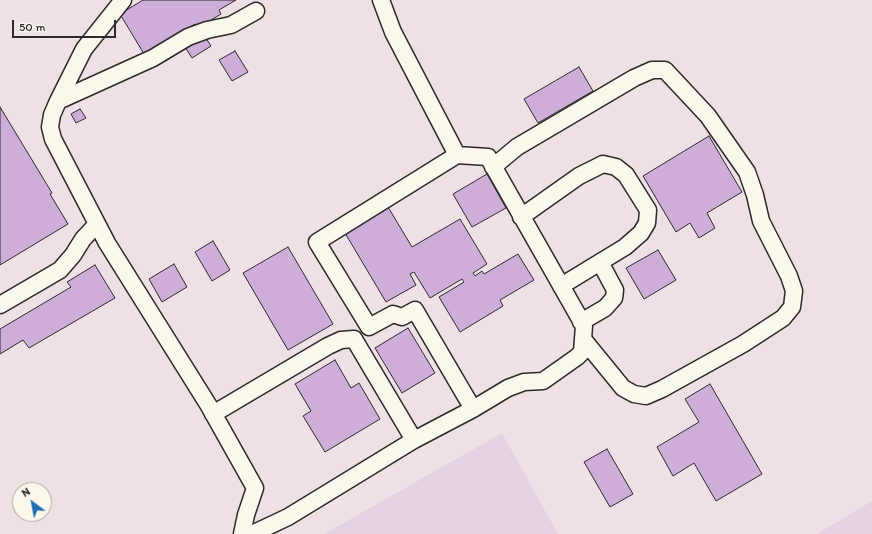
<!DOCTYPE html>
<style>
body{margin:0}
#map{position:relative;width:872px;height:534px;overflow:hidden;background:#eee1e6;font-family:Itim,sans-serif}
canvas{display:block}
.north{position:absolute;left:12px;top:482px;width:40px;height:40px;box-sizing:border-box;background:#fbf7ec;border:1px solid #a8a59f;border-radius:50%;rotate:328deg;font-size:11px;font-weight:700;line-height:16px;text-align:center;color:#2b2b2b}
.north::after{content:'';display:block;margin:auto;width:14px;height:18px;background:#1f6fb2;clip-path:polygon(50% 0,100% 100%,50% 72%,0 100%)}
.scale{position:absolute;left:12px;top:20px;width:104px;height:18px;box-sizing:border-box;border:2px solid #2b2b2b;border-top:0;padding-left:5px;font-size:12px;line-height:14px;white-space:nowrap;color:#2b2b2b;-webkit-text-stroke:3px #fbf7ec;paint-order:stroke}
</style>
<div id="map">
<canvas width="872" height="534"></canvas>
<div class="north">N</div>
<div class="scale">50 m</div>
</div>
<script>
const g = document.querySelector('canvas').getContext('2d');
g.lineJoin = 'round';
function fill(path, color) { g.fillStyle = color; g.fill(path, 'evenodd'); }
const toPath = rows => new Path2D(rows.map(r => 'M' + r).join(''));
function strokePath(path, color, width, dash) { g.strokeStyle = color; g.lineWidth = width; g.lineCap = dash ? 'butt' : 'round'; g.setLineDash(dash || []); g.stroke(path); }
fill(toPath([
 [502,433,558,534,324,534],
 [872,501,872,534,817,534]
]), '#e4d2e2');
const building = toPath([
 [143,0,236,0,219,10,221,14,198,28,195,24,144,54,120,14,143,0],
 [204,35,211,46,192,58,185,47,204,35],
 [235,51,248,72,232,81,219,60,235,51],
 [579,67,593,91,538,123,524,99,579,67],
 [0,107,52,193,50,194,68,224,0,265,0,107],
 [80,109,86,118,76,123,71,114,80,109],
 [709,136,742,192,707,213,715,228,699,238,690,223,676,232,643,176,709,136],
 [487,174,506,208,472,227,453,194,487,174],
 [388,207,412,247,460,219,487,264,473,273,475,276,482,271,484,274,518,254,534,280,500,300,503,306,460,332,439,297,464,282,462,279,430,298,414,272,410,274,416,285,386,302,345,233,388,207],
 [213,241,230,270,212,281,195,252,213,241],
 [288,247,333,324,288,350,243,273,288,247],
 [658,250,676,280,644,299,626,268,658,250],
 [174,264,187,287,162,302,149,279,174,264],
 [95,265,115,298,29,348,23,340,0,354,0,329,71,287,67,282,95,265],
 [408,328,435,373,402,393,375,348,408,328],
 [335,360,351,388,359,383,380,419,325,452,303,416,311,411,295,384,335,360],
 [710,384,762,474,716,501,694,463,673,476,657,447,699,422,685,399,710,384],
 [607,449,633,494,610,507,584,462,607,449]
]);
fill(building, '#ceaed9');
strokePath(building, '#2b2b2b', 1);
const minor = toPath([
 [123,0,84,49,58,101,52,115,50,127,53,139,107,243,209,406,255,488,246,515,242,534],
 [381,0,393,32,457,155,488,157,584,326,582,352,577,357,543,381,524,382,508,388,473,409,414,440],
 [58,101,153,58,188,37,207,30,231,25,256,11],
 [457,155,317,242,369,327,393,314,402,317,415,310,473,409],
 [493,167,517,147,634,78,652,70,665,70,708,116,747,172,755,195,761,221,789,276,794,291,792,307,783,318,743,344,662,389,646,396,634,394,623,388,583,339],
 [521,217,579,176,603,164,616,167,626,175,648,210,647,223,641,233,625,247,561,286],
 [0,305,60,270,73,255,83,239,97,224],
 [581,322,605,308,614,298,615,290,600,262],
 [213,414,328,346,341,340,354,339,414,440,288,517,252,534]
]);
strokePath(minor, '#2b2b2b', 19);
strokePath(minor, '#fbf7ec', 16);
</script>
